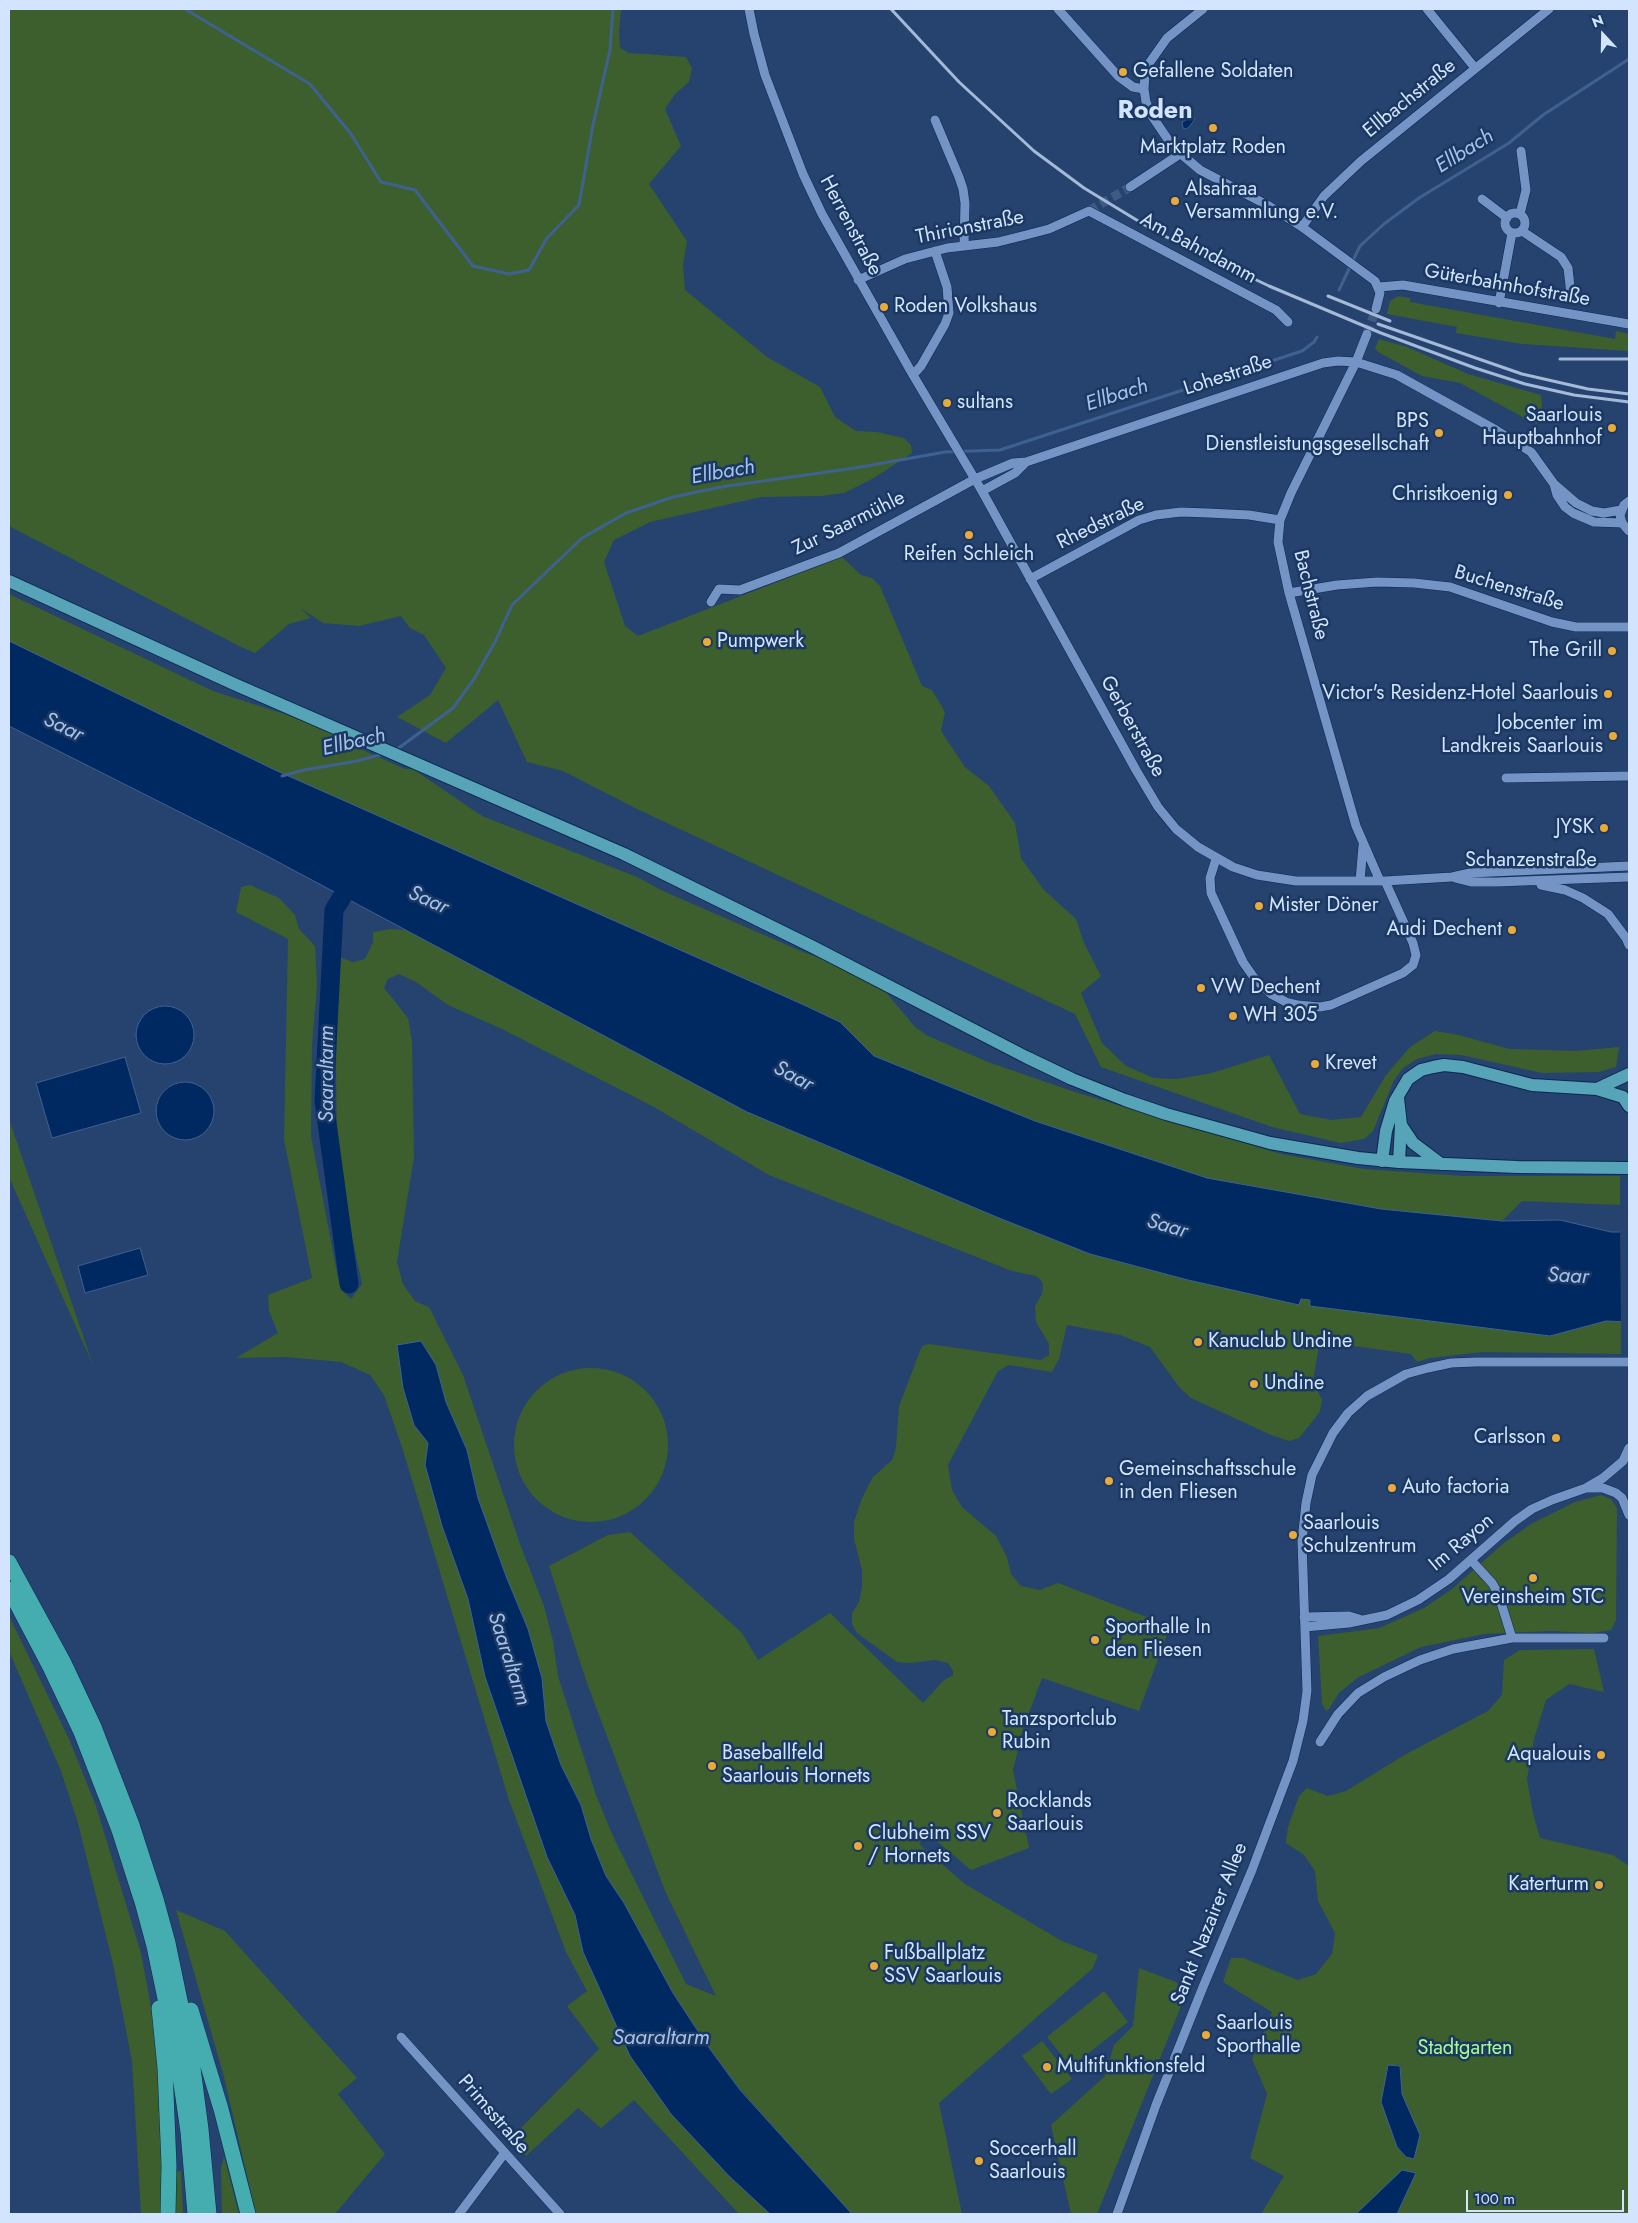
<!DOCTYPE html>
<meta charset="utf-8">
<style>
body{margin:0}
#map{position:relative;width:1638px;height:2223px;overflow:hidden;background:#25436e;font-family:Jost,sans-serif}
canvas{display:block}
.frame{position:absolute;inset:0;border:10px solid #d2e4fe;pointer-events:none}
.north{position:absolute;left:1578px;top:10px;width:50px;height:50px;-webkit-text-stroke:4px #1b3862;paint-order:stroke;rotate:339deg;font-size:14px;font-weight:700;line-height:20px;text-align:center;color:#d2e4fe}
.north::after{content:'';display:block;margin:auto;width:18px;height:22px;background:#d2e4fe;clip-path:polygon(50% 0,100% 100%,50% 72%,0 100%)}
.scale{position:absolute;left:1466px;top:2190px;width:158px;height:22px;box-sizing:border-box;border:2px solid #d2e4fe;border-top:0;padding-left:6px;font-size:15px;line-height:18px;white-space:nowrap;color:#d2e4fe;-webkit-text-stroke:4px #1b3862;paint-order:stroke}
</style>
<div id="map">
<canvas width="1638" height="2223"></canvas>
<div class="frame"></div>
<div class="north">N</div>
<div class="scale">100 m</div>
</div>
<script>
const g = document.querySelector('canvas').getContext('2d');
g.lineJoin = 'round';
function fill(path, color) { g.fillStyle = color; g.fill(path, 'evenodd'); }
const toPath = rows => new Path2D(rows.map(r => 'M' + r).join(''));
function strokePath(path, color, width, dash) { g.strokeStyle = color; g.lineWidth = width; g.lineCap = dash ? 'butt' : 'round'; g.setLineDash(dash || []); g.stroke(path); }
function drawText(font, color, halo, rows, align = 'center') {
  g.font = font + ' Jost,sans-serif'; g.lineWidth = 5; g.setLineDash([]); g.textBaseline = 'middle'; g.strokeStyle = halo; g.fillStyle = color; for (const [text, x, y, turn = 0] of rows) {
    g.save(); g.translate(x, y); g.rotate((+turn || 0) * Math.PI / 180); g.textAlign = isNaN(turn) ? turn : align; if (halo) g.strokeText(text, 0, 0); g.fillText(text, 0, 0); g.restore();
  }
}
fill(toPath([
 [9,9,621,9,619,31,620,48,629,53,686,57,692,68,689,82,675,94,665,109,681,146,649,184,687,241,683,265,685,290,767,357,820,387,835,417,856,431,877,432,904,438,911,445,912,453,874,478,844,493,821,496,761,497,650,522,614,540,604,562,625,626,638,636,842,557,861,575,872,578,880,586,922,686,932,690,945,712,941,731,965,767,989,786,1015,823,1021,858,1043,889,1076,919,1084,943,1101,976,1081,993,1102,1043,1126,1066,1154,1078,1177,1079,1212,1073,1269,1055,1300,1114,1331,1120,1361,1117,1386,1075,1410,1047,1435,1031,1459,1035,1509,1049,1576,1051,1619,1047,1616,1067,1599,1072,1542,1073,1461,1055,1436,1054,1417,1059,1403,1068,1394,1080,1373,1131,1364,1139,1341,1143,1272,1127,1101,1067,1075,1014,637,809,563,771,527,762,498,700,446,743,397,717,430,695,446,668,424,635,410,628,401,616,359,626,323,623,300,608,311,618,289,624,255,653,239,646,9,526],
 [1398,296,1410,298,1410,302,1615,339,1616,331,1629,334,1629,351,1522,344,1456,333,1457,327,1387,314,1390,301],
 [1379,339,1407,347,1468,374,1541,395,1542,408,1541,419,1537,424,1528,420,1460,383,1422,376,1378,352,1375,348],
 [9,594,213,691,303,720,357,743,356,747,405,769,413,769,482,816,637,877,663,891,803,952,860,973,884,990,915,1027,928,1036,988,1062,1072,1091,1281,1154,1364,1169,1463,1176,1620,1176,1620,1205,1522,1201,1502,1221,1381,1209,1207,1178,1035,1121,874,1056,840,1022,804,1005,275,770,9,641],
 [250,885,279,898,295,915,299,929,315,946,317,985,312,1045,311,1136,338,1278,343,1291,351,1299,362,1284,343,1194,337,1144,336,1067,339,972,341,958,353,962,365,959,373,942,373,932,391,929,406,930,747,1112,999,1218,1090,1254,1188,1280,1299,1305,1300,1299,1311,1300,1310,1306,1550,1336,1606,1321,1621,1321,1621,1354,1483,1352,1430,1358,1417,1362,1411,1354,1296,1338,1319,1346,1313,1381,1322,1400,1320,1411,1312,1422,1299,1438,1289,1441,1271,1435,1191,1398,1180,1388,1150,1347,1120,1335,1067,1325,1059,1359,1052,1372,1009,1365,998,1371,948,1465,952,1490,962,1507,996,1536,1007,1557,1011,1574,1021,1586,1040,1590,1058,1583,1170,1626,1139,1711,1042,1678,1024,1726,1013,1770,1029,1848,971,1870,926,1832,919,1844,965,1884,1062,1941,1098,1955,1093,1968,939,2103,962,2214,852,2214,740,2089,707,2045,673,1993,624,1903,606,1876,591,1839,581,1805,561,1765,546,1721,542,1678,528,1629,506,1576,478,1498,467,1450,446,1402,436,1365,414,1425,428,1443,425,1465,442,1526,468,1599,547,1857,575,1915,583,1952,598,1984,671,2114,729,2176,770,2214,739,2214,634,2100,601,2128,578,2108,526,2156,510,2139,599,2049,567,2006,587,1991,566,1952,509,1800,402,1447,384,1395,370,1375,341,1362,286,1357,236,1358,278,1333,269,1311,268,1295,312,1278,284,1140,288,939,236,912,241,887],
 [399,974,416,982,448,1005,502,1029,654,1107,769,1175,1012,1271,1036,1276,1041,1280,1043,1285,1042,1294,1035,1306,1036,1322,1049,1344,1049,1355,1041,1360,929,1344,922,1346,899,1406,896,1448,892,1460,873,1477,862,1498,854,1522,854,1539,862,1570,862,1588,859,1602,852,1613,852,1624,857,1633,897,1662,910,1663,935,1660,948,1663,953,1671,953,1675,943,1681,923,1703,830,1613,758,1660,742,1633,630,1532,608,1535,549,1566,587,1683,665,1891,716,1996,686,1984,613,1836,596,1795,558,1676,553,1641,544,1606,520,1544,463,1375,429,1307,415,1301,403,1284,397,1262,414,1157,412,1041,408,1018,384,988,388,979],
 [9,1119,93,1365,9,1177],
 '514 1445a77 77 0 1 1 154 0a77 77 0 1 1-154 0Z',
 [1601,1495,1611,1499,1617,1508,1616,1620,1611,1630,1592,1633,1551,1631,1484,1634,1421,1647,1357,1678,1339,1693,1329,1709,1326,1711,1322,1704,1318,1636,1379,1628,1424,1608,1452,1589,1504,1543,1531,1524,1575,1502],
 [9,1616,69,1739,96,1806,141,1953,155,2028,161,2111,163,2198,162,2214,141,2214,132,2061,113,1964,78,1823,61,1771,9,1651],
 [1594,1649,1604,1692,1569,1684,1546,1700,1534,1739,1527,1779,1533,1813,1540,1838,1613,1855,1629,1866,1629,2214,1261,2214,1284,2176,1250,2158,1267,2094,1252,2059,1272,2012,1223,1982,1231,1958,1243,1958,1298,1980,1316,1974,1332,1954,1335,1933,1318,1901,1315,1871,1304,1855,1286,1843,1288,1827,1299,1796,1307,1788,1328,1796,1346,1791,1406,1754,1488,1711,1502,1695,1504,1660,1520,1650],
 [176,1910,225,1931,357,2078,338,2094,385,2154,335,2214,256,2214,223,2073],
 [1139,1968,1176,1982,1186,1994,1097,2214,1071,2214,1051,2125,1105,2076,1114,2045,1133,2026],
 [1104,1991,1128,2022,1071,2067,1047,2037],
 [1042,2041,1072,2079,1051,2094,1022,2056],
 [224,2156,239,2214,222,2214,221,2168],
 [181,2171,183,2214,174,2214,176,2172]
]), '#3c5f2d');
const water = toPath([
 [1192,117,1195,119,1189,127,1186,129,1183,128,1182,122,1192,117],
 [9,641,275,770,804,1005,840,1022,874,1056,1035,1121,1207,1178,1381,1209,1502,1221,1560,1220,1611,1232,1629,1232,1629,1322,1606,1321,1550,1336,1310,1306,1310,1300,1301,1299,1299,1305,1188,1280,1090,1254,999,1218,747,1112,265,855,9,726,9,641],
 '136 1035a29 29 0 1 1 58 0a29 29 0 1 1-58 0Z',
 [125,1057,141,1113,52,1138,36,1083,125,1057],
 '156 1111a29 29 0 1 1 58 0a29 29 0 1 1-58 0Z',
 [140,1248,148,1275,85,1293,78,1266,140,1248],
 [421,1341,436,1365,446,1402,467,1450,478,1498,506,1576,528,1629,542,1678,546,1721,561,1765,581,1805,591,1839,606,1876,624,1903,673,1993,707,2045,740,2090,852,2214,770,2214,729,2176,671,2114,630,2056,583,1952,575,1915,547,1857,485,1677,468,1599,442,1526,425,1465,428,1443,414,1425,403,1388,397,1345,421,1341],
 [1388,2065,1400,2066,1402,2094,1420,2135,1414,2159,1406,2157,1397,2147,1381,2102,1388,2065],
 [1402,2170,1416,2173,1397,2214,1356,2214,1402,2170]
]);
fill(water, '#002962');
strokePath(water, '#3f6191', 1);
fill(toPath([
 [1620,1229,1629,1229,1629,1324,1621,1324]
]), '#25436e');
strokePath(toPath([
 [185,9,310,84,351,134,381,182,415,190,473,266,509,274,529,270,547,238,579,205,593,125,610,50,613,9],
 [1339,290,1360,246,1384,224,1419,198,1509,143,1543,115,1629,59],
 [396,750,453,708,474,679,496,640,512,605,582,538,626,513,673,497,721,487,855,468,945,452,1000,450,1302,351,1314,342,1317,337],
 [282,776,304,770,357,761,383,754]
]), '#3f6191', 3);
strokePath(toPath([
 [349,1284,324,1101,334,910,355,876]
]), '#002962', 19);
strokePath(toPath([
 [1089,211,1130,187],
 [1367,334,1376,309]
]), '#3f5b84', 9, [9, 4.5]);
const minor = toPath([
 [749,9,754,34,765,75,803,174,822,214,913,375,982,491,1136,770,1158,807,1176,829,1198,847,1233,867,1257,875,1296,881,1385,881,1452,877,1470,873,1629,866],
 [1058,9,1118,76,1133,87,1144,89],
 [1203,9,1167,38,1150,62,1145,75,1144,89,1146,102,1152,116,1173,147,1200,170,1269,206,1302,227,1375,281,1380,293,1376,309],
 [1427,9,1475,68],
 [935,120,959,177,963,189,965,203,964,246],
 [1130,187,1180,154],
 [1482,199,1507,218],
 '1505 223a10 10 0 1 1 20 0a10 10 0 1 1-20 0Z',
 [1520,214,1526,190,1521,151],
 [1302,227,1324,196,1361,161,1549,9],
 [1522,231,1561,257,1568,268,1571,295],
 [858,280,905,259,947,248,998,242,1026,235,1049,229,1089,211,1276,310,1288,322],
 [1379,287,1403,285,1629,324],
 [1499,303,1512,233],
 [1367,334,1356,362,1291,493,1280,520,1278,542,1289,593,1356,826,1380,881],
 [913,375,921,366,945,324,949,313,947,287,935,251],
 [1554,484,1557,495,1565,507,1573,513,1594,522,1622,523],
 [982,491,1015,473,1026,462],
 [1629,501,1624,505,1620,515,1622,523,1629,531],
 [1030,579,1139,520,1156,515,1181,512,1208,513,1249,515,1280,520],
 [1289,593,1337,585,1377,582,1414,583,1450,587,1552,622,1576,627,1629,627],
 [711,602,719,589,740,590,839,553,975,479,1013,463,1026,462,1323,363,1338,361,1356,362,1397,375,1496,430,1531,452,1554,484,1576,503,1592,511,1604,513,1621,510],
 [1506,778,1629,776],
 [1216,859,1210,878,1211,893,1243,962,1255,979,1271,994,1286,1002,1298,1005,1320,1007,1331,1005,1403,973,1413,965,1416,955,1413,943,1385,881],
 [1455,878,1471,882,1497,882,1629,877],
 [1360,881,1363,846],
 [1541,885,1565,890,1583,898,1608,914,1626,938,1629,945],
 [1586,1488,1603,1488,1616,1493,1622,1498,1629,1515],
 [1471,1560,1492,1583,1498,1593,1512,1638],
 [1304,1617,1349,1616,1359,1619],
 [1305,1627,1349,1623,1387,1615,1418,1600,1449,1579,1515,1521,1532,1509,1552,1500,1586,1488,1603,1478,1623,1461,1629,1448],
 [1320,1742,1338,1714,1358,1693,1384,1677,1420,1660,1453,1649,1512,1638,1604,1638],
 [401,2037,560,2214],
 [459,2214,504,2154],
 [1117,2214,1156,2105,1203,1987,1252,1870,1293,1761,1303,1721,1307,1691,1302,1541,1306,1503,1312,1475,1333,1433,1348,1413,1367,1396,1406,1374,1428,1368,1451,1363,1476,1362,1629,1362]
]);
const major = toPath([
 [9,581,234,684,624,854,813,947,1026,1057,1072,1079,1125,1100,1166,1114,1270,1143,1358,1158,1399,1162,1517,1167,1629,1168],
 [1597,1089,1629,1074],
 [1398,1098,1401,1125,1399,1162],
 [1401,1125,1413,1143,1441,1164],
 [1382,1161,1386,1131,1395,1101,1408,1079,1421,1070,1433,1067,1444,1065,1463,1067,1532,1085,1597,1089,1623,1097,1629,1106]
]);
const highway = toPath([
 [9,1562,63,1661,94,1727,132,1825,156,1899,168,1943,191,2053,201,2129,209,2214],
 [9,1589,50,1667,81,1732,119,1830,143,1905,154,1946,177,2056,188,2132,195,2214],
 [159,2008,165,2068,169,2165,168,2214],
 [191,2010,221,2109,248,2214]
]);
strokePath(minor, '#0b2851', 10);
strokePath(major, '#0b2851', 14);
strokePath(highway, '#0b2851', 16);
strokePath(minor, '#7394c4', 9);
strokePath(major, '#57a3b8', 12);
strokePath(highway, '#45adb0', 15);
strokePath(toPath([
 [891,9,959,82,1034,151,1084,188,1158,233,1269,286,1381,333,1475,368,1525,384,1574,395,1629,402],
 [1328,296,1390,321],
 [1378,324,1522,374,1588,389,1629,394],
 [1560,359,1629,359]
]), '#a4bad8', 3);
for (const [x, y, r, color] of [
 [1123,72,5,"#eaaa39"],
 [1213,128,5,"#eaaa39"],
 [1175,201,5,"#eaaa39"],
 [884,307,5,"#eaaa39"],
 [947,403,5,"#eaaa39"],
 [1612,428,5,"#eaaa39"],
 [1439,433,5,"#eaaa39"],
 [1508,495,5,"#eaaa39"],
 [969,535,5,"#eaaa39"],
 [707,642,5,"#eaaa39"],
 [1612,651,5,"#eaaa39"],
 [1608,694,5,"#eaaa39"],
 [1613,736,5,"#eaaa39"],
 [1604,828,5,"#eaaa39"],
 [1259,906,5,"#eaaa39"],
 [1512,930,5,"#eaaa39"],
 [1201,988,5,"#eaaa39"],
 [1233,1016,5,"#eaaa39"],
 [1315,1064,5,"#eaaa39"],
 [1198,1342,5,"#eaaa39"],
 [1254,1384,5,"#eaaa39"],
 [1556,1438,5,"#eaaa39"],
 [1109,1481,5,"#eaaa39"],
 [1392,1488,5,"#eaaa39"],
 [1293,1535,5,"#eaaa39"],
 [1533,1578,5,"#eaaa39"],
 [1095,1640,5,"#eaaa39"],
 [992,1732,5,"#eaaa39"],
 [1601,1755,5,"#eaaa39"],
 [712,1766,5,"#eaaa39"],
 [997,1813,5,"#eaaa39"],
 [858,1846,5,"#eaaa39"],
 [1599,1885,5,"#eaaa39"],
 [874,1966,5,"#eaaa39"],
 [1206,2035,5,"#eaaa39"],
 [1047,2067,5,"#eaaa39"],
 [979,2161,5,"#eaaa39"]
]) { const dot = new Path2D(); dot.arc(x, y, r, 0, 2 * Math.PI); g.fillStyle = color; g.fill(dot); strokePath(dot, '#1b3862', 2); }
drawText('20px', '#d2e4fe', '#1b3862', [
 ["Gefallene Soldaten",1133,72],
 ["Marktplatz Roden",1213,148,"center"],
 ["Alsahraa",1185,190],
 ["Versammlung e.V.",1185,213],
 ["Roden Volkshaus",894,307],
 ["sultans",957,403],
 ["Saarlouis",1602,416,"right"],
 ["Hauptbahnhof",1602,439,"right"],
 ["BPS",1429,422,"right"],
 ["Dienstleistungsgesellschaft",1429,445,"right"],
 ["Christkoenig",1498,495,"right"],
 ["Reifen Schleich",969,555,"center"],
 ["Pumpwerk",717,642],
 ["The Grill",1602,651,"right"],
 ["Victor's Residenz-Hotel Saarlouis",1598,694,"right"],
 ["Jobcenter im",1603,724,"right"],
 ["Landkreis Saarlouis",1603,747,"right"],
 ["JYSK",1594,828,"right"],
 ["Mister Döner",1269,906],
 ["Audi Dechent",1502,930,"right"],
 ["VW Dechent",1211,988],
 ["WH 305",1243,1016],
 ["Krevet",1325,1064],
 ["Kanuclub Undine",1208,1342],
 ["Undine",1264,1384],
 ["Carlsson",1546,1438,"right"],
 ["Gemeinschaftsschule",1119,1470],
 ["in den Fliesen",1119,1493],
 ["Auto factoria",1402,1488],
 ["Saarlouis",1303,1524],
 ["Schulzentrum",1303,1547],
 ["Vereinsheim STC",1533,1598,"center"],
 ["Sporthalle In",1105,1628],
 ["den Fliesen",1105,1651],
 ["Tanzsportclub",1002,1720],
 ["Rubin",1002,1743],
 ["Baseballfeld",722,1754],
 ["Saarlouis Hornets",722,1777],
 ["Aqualouis",1591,1755,"right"],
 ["Rocklands",1007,1802],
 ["Saarlouis",1007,1825],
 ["Clubheim SSV",868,1834],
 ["/ Hornets",868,1857],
 ["Katerturm",1589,1885,"right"],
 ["Fußballplatz",884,1954],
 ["SSV Saarlouis",884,1977],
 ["Saarlouis",1216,2024],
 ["Sporthalle",1216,2047],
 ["Multifunktionsfeld",1057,2067],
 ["Soccerhall",989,2150],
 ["Saarlouis",989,2173]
], 'left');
drawText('20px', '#d2e4fe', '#1b3862', [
 ["Ellbachstraße",1410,99,-39],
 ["Herrenstraße",850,226,62],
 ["Thirionstraße",970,228,-11],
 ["Am Bahndamm",1198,249,28],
 ["Güterbahnhofstraße",1507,286,10],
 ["Lohestraße",1228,376,-18],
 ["Zur Saarmühle",849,524,-26],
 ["Rhedstraße",1101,524,-26],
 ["Buchenstraße",1509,589,17],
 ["Bachstraße",1310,595,76],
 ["Gerberstraße",1132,727,61],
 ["Schanzenstraße",1531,861],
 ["Im Rayon",1462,1543,-40],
 ["Sankt Nazairer Allee",1210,1924,-68],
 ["Primsstraße",493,2115,49]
]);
drawText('20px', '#a9fb89', '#1b3862', [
 ["Stadtgarten",1465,2049]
]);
drawText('italic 21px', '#a6c3ed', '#1b3862', [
 ["Ellbach",1465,152,-32],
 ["Ellbach",1117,396,-18],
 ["Ellbach",723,473,-10],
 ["Saar",63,728,26],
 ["Ellbach",354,743,-13],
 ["Saar",428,901,24],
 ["Saaraltarm",328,1074,-90],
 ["Saar",793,1077,28],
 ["Saar",1167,1227,16],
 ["Saar",1568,1277,3],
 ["Saaraltarm",508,1659,72],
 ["Saaraltarm",661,2039]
]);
drawText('bold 25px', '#d2e4fe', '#1b3862', [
 ["Roden",1155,112]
]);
</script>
